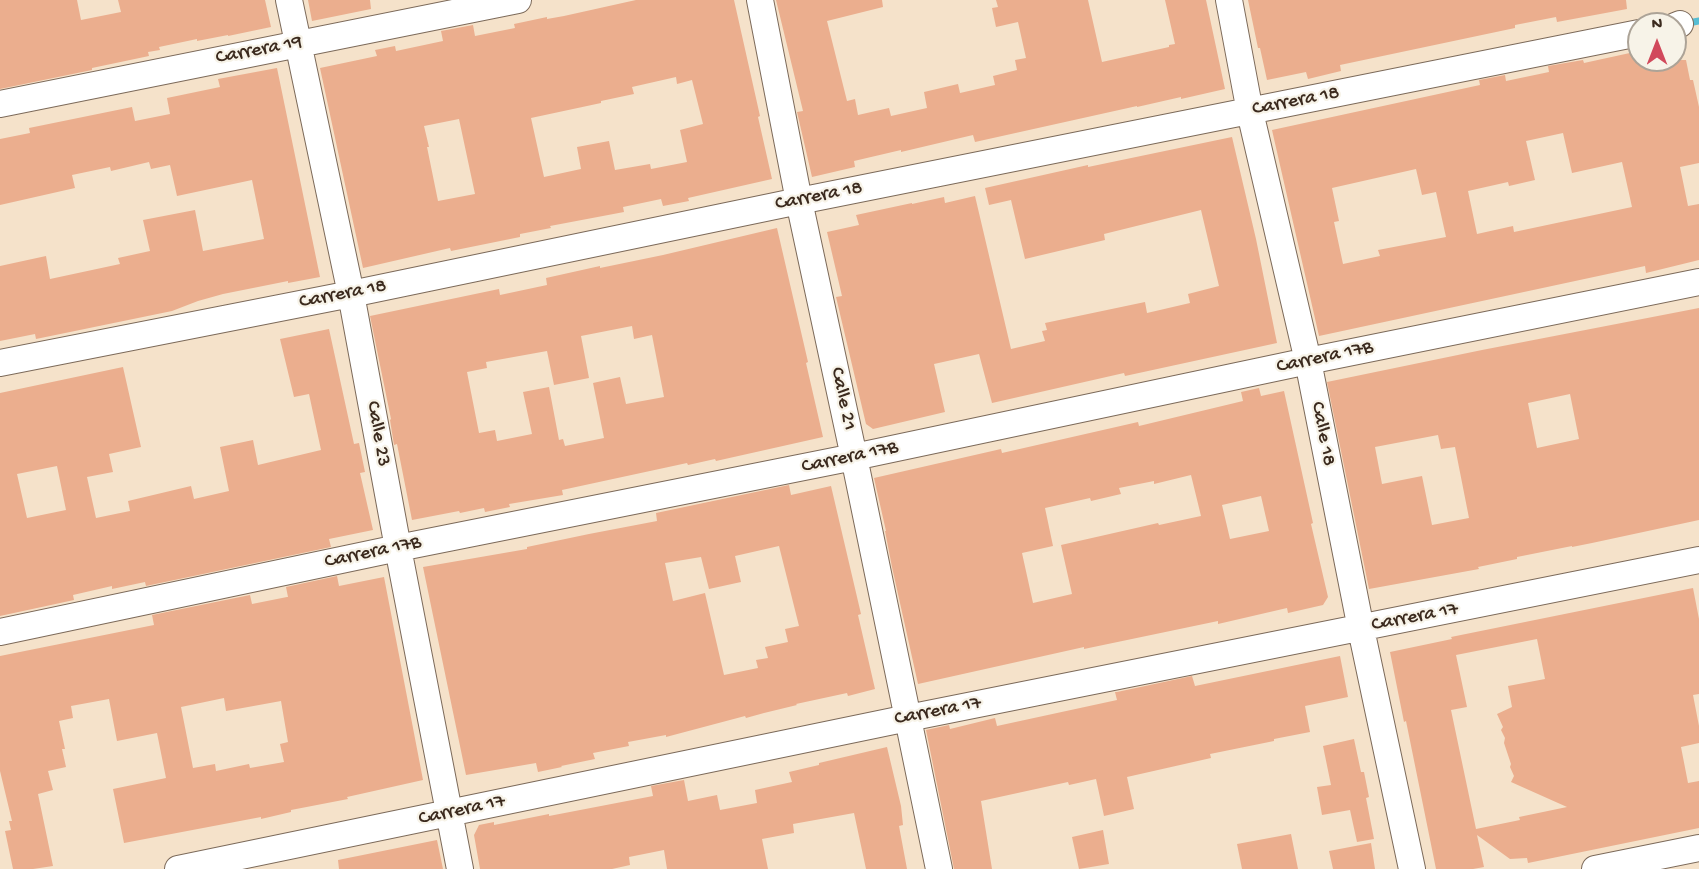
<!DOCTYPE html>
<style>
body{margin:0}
#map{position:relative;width:1699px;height:869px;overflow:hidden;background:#f5e2ca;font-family:"Gochi Hand",sans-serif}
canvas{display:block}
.north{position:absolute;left:1627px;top:12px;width:60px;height:60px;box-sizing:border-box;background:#f7f3e8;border:2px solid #aca397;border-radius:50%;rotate:0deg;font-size:16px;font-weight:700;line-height:24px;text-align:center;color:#3b2a1e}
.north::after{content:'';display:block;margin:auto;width:21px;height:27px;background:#d1495b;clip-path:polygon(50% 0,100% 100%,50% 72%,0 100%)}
</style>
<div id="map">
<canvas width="1699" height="869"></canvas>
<div class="north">N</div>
</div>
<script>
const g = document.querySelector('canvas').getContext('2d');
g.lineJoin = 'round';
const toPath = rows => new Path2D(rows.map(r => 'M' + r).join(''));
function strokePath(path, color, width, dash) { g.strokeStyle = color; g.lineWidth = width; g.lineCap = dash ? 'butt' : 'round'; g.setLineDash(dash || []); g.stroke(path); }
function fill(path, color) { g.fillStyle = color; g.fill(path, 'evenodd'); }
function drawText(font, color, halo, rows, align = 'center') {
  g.font = font + ' "Gochi Hand",sans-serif'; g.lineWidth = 4.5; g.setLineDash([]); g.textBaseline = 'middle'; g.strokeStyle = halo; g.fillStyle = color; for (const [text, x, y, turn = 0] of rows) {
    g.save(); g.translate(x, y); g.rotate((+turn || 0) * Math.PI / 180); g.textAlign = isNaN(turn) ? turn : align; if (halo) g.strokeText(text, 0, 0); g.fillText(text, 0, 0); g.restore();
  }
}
strokePath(toPath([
 [1683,24,1699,21]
]), '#56bdd4', 7);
fill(toPath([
 [0,0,77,0,81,20,121,12,118,0,265,0,271,27,228,36,228,35,197,41,197,39,159,47,160,50,148,52,149,56,92,68,92,70,0,89],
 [308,0,370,0,371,9,312,21],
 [636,0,734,0,760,116,758,117,772,179,688,198,689,201,663,206,661,199,623,207,624,212,550,226,551,228,520,234,520,237,451,251,450,248,363,268,320,68,377,56,375,50,395,46,396,51,443,41,441,31,473,25,475,36,515,28,514,24,547,17,547,19,564,16],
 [676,77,677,84,692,80,703,124,680,130,687,162,651,169,650,164,615,170,609,141,577,147,581,169,544,177,531,118,601,103,601,101,634,94,632,87],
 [459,119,475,194,438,201,427,147,429,147,424,126],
 [776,0,882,0,883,7,827,21,847,101,855,99,858,115,889,108,891,116,927,108,924,92,958,84,960,93,995,85,993,76,1017,70,1015,60,1026,58,1018,22,996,27,992,8,998,7,996,0,1088,0,1102,62,1169,47,1169,45,1175,44,1165,0,1206,0,1225,89,1181,99,1181,97,1137,107,1137,106,975,142,973,135,901,152,901,150,854,161,855,167,812,177,797,112,803,111],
 [1248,0,1626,0,1627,9,1557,22,1556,17,1515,25,1515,28,1340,65,1341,71,1308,79,1306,72,1267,80,1260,48,1258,48],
 [1639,51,1639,60,1686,60,1690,80,1693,80,1699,107,1699,163,1680,167,1688,206,1699,204,1699,260,1646,273,1645,266,1319,336,1272,130,1480,85,1479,80,1505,75,1506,81,1549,72,1548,66,1583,60,1584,63],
 [1563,133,1572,173,1622,162,1632,207,1514,232,1513,226,1477,234,1468,191,1508,182,1509,186,1535,180,1526,141],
 [1416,169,1422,195,1436,192,1446,237,1378,250,1380,256,1343,264,1334,222,1339,221,1332,188],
 [277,68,320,277,288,283,288,281,223,294,198,301,172,311,36,339,35,334,0,341,0,266,46,256,50,279,120,264,118,258,150,251,143,220,195,210,203,251,264,239,252,180,177,196,170,165,151,169,149,162,111,171,110,167,72,175,75,188,0,205,0,139,30,133,29,128,132,107,135,121,170,114,167,98,220,87,218,79],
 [1232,137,1256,239,1277,343,1125,376,1124,373,992,403,979,354,934,364,945,412,873,429,866,424,836,297,842,296,827,232,859,225,856,215,912,203,912,204,944,197,945,203,975,196,1011,349,1045,341,1042,331,1047,330,1045,323,1145,302,1147,313,1190,303,1188,294,1219,286,1201,210,1104,234,1105,240,1025,259,1011,200,989,205,985,188,1088,165,1088,167],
 [777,228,808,362,806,363,823,437,716,461,715,459,688,465,687,463,562,490,563,495,509,504,510,507,485,512,484,508,460,513,459,511,412,520,397,444,394,445,390,420,391,419,370,316,499,289,500,295,547,285,546,278,600,266,600,268,663,255],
 [632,326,634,339,652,335,664,397,626,404,620,377,593,383,604,438,565,446,563,439,559,440,549,387,523,392,532,434,497,441,495,430,479,433,467,372,487,368,486,362,547,351,554,385,589,378,581,336],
 [1699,308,1699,520,1592,543,1572,547,1572,546,1517,557,1517,559,1478,567,1479,569,1369,589,1327,382,1482,350],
 [1570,394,1579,439,1537,448,1528,403],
 [1438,435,1441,449,1455,447,1469,518,1432,525,1422,476,1382,484,1375,447],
 [329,329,354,444,359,443,365,472,360,473,373,530,329,539,331,547,146,586,145,582,112,589,112,586,73,595,74,600,0,616,0,393,123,367,141,447,109,454,113,472,87,477,96,518,130,511,128,501,191,486,194,499,229,491,220,447,253,440,258,465,321,450,309,394,294,397,280,339],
 [57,466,66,510,27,518,17,474],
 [1259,388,1261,396,1284,391,1313,523,1311,524,1328,597,1323,605,1288,613,1287,608,1218,624,1218,621,1084,649,1084,647,918,684,892,567,885,531,886,531,874,478,1001,449,1002,453,1138,422,1139,426,1243,401,1241,392],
 [1191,475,1201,516,1159,525,1158,523,1061,545,1072,594,1033,603,1022,553,1053,546,1045,508,1090,498,1091,501,1121,494,1119,488,1154,481,1154,484],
 [1261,496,1269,531,1230,539,1222,505],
 [789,485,791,495,831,486,861,614,858,615,875,689,848,696,847,693,796,704,797,705,764,713,746,718,745,716,666,737,666,735,628,742,629,746,593,753,595,759,561,766,562,767,538,772,536,763,466,775,423,567,527,549,527,547,589,534,657,521,656,513],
 [779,546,799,626,785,629,788,642,765,647,768,658,756,660,758,668,724,675,705,593,673,601,665,563,701,557,709,589,741,582,735,556],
 [337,576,339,586,384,577,423,780,347,797,348,799,291,810,291,812,261,819,261,817,124,843,113,789,166,778,157,733,117,741,109,699,71,706,73,718,59,721,65,749,62,749,66,767,48,771,53,790,38,794,53,866,33,869,13,869,5,831,11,830,9,821,12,821,0,771,0,656,154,625,152,615,250,595,252,604,287,597,288,597,286,587],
 [224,698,226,711,281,701,288,742,280,744,284,762,250,768,249,764,216,771,215,764,193,768,181,707],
 [1693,588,1699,619,1699,694,1693,695,1699,726,1699,743,1681,747,1688,783,1699,781,1699,828,1528,863,1527,858,1510,859,1477,835,1484,867,1473,869,1436,869,1406,721,1404,722,1390,652,1452,639,1451,637],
 [1537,639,1545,679,1508,686,1512,707,1497,714,1503,727,1501,730,1505,738,1504,743,1511,764,1510,767,1514,776,1511,782,1567,807,1519,817,1520,820,1476,829,1451,710,1467,707,1456,655],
 [1340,656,1348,697,1305,706,1310,732,1274,739,1274,741,1210,754,1211,758,1127,777,1134,809,1104,816,1096,779,1069,785,1068,782,981,801,992,869,954,869,926,730,949,725,950,729,995,718,997,726,1117,700,1115,692,1117,692,1192,676,1195,686],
 [1354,739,1361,772,1364,772,1369,797,1366,798,1374,839,1357,842,1350,810,1322,815,1317,787,1331,785,1323,746],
 [887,747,901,806,903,825,899,826,907,869,866,869,854,813,793,824,794,833,762,839,768,869,667,869,664,850,629,857,630,865,612,869,480,869,474,835,479,825,494,822,494,825,549,814,549,816,653,796,651,786,684,780,688,801,717,795,720,810,757,803,755,790,792,782,789,772,819,765,819,763],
 [1103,830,1109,864,1079,869,1072,837],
 [1291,834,1298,869,1242,869,1237,844],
 [437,840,443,869,339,869,338,860],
 [1371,843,1375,869,1333,869,1329,851]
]), '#ebae8e');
const minor = toPath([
 [289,0,351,294,398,548,460,869],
 [760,0,799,201,854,457,939,869],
 [1229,0,1250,112,1308,361,1361,629,1412,869],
 [1675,26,1680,24],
 [0,104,518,0],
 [0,363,351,294,799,201,1639,33],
 [0,632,398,548,854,457,1308,361,1699,282],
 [178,869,908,718,1699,560],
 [1595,869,1699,848]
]);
strokePath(minor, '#7c6a5a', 28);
strokePath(minor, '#fff', 26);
drawText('20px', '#3b2a1e', '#f7f3e8', [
 ["Carrera 19",259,51,-11],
 ["Carrera 18",1296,102,-11],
 ["Carrera 18",819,197,-11],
 ["Carrera 18",343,295,-11],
 ["Carrera 17B",1325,358,-12],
 ["Calle 21",842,399,78],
 ["Calle 23",377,434,80],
 ["Calle 18",1322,434,79],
 ["Carrera 17B",850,458,-12],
 ["Carrera 17B",373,553,-12],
 ["Carrera 17",1415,618,-11],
 ["Carrera 17",938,712,-11],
 ["Carrera 17",462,811,-12]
]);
</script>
